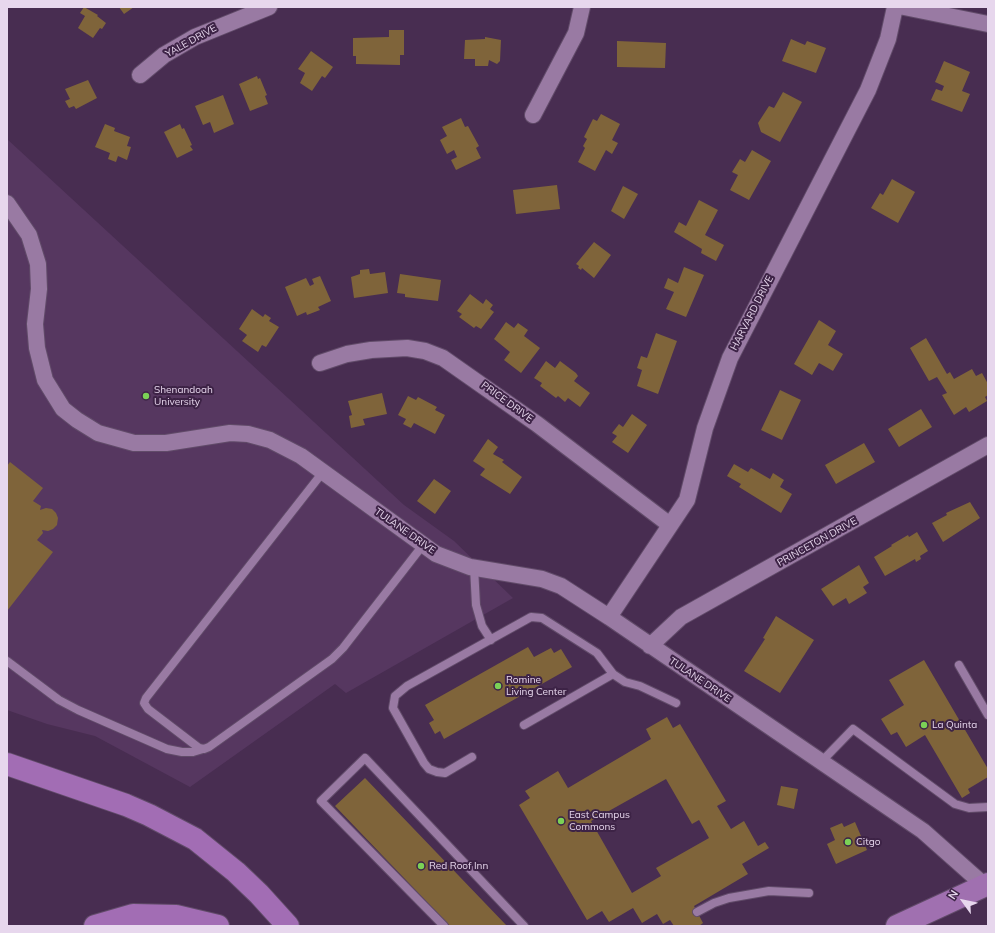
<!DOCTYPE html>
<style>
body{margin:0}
#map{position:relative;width:995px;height:933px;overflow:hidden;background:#482d51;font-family:Mulish,sans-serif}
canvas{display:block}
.frame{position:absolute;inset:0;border:8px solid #e7d7ed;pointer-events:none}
.north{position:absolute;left:943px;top:881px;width:40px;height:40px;-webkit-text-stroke:3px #3d2346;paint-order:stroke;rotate:303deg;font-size:11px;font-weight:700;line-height:16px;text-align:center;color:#e7d7ed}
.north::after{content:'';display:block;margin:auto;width:14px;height:18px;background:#e7d7ed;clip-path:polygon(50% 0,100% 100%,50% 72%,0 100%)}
</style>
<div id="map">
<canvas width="995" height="933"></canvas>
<div class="frame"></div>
<div class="north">N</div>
</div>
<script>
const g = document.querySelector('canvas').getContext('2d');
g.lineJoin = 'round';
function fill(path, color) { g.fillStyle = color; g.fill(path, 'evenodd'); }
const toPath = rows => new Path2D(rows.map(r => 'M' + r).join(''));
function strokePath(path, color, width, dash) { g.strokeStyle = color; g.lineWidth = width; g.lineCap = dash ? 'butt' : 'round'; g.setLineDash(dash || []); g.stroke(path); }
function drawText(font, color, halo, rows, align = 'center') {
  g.font = font + ' Mulish,sans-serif'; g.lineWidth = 4; g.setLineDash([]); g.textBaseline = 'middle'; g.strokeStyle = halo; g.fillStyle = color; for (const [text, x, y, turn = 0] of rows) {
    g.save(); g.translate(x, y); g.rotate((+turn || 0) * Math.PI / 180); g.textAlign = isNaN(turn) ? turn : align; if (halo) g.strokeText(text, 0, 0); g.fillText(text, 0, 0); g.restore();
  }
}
fill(toPath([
 [7,139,404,505,454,541,513,598,346,693,335,684,190,787,95,736,47,724,7,710]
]), '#563760');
fill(toPath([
 [84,7,98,15,97,16,106,23,102,29,100,28,93,38,78,28,85,16,80,13],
 [119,7,134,7,124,14],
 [389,30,404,30,404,55,400,55,400,65,356,64,356,56,353,56,353,38,389,37],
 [485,37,501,40,500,61,497,64,489,60,488,66,475,66,475,59,464,59,465,40,485,39],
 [791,39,805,45,807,41,826,48,816,73,782,61],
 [617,41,666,43,665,68,617,67],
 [311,51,333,67,325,78,322,76,312,91,300,83,305,73,298,69],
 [944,61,970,72,962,91,970,94,962,112,931,100,936,89,942,91,944,86,935,82],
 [257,76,258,79,260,78,267,95,265,96,268,104,250,111,239,84],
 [88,80,97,98,76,109,74,106,69,108,65,101,70,99,65,89],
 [783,92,802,102,780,142,761,132,758,123,769,106,774,108],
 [223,95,234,124,214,133,210,122,203,125,195,106],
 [601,114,620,124,612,140,618,143,612,154,606,150,595,171,578,162,585,148,583,146,587,139,584,137,593,119,597,121],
 [461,118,465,127,468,126,479,146,476,148,481,158,456,170,451,160,457,157,454,150,447,154,440,140,447,136,442,127],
 [105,124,115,128,114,131,130,137,127,146,131,147,127,160,118,156,116,162,108,159,110,153,95,147],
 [180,124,182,129,184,128,192,145,190,146,193,150,177,158,164,132],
 [752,150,771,161,749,200,730,190,738,175,732,172,740,159,745,162],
 [892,179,915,192,898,223,871,208,880,193,883,195],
 [557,185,560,209,516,214,513,190],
 [623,186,638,194,624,219,611,211],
 [699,200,718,210,705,235,724,245,716,261,701,253,702,249,674,232,679,222,686,226],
 [594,242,611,255,594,278,582,268,581,270,578,268,579,266,576,264],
 [684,267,704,275,686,317,666,309,674,292,664,288,668,278,678,283],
 [369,269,370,274,385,272,388,293,354,298,351,277,360,274,360,270],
 [400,274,441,280,438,301,405,297,405,294,397,293],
 [320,276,331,301,318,307,320,310,307,315,306,312,297,316,285,287,306,278,310,286,314,284,312,279],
 [470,294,483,304,486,299,493,305,490,309,494,312,481,329,476,326,474,328,459,317,462,314,457,311],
 [252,309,263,317,265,314,271,318,269,321,279,327,266,347,262,345,258,352,242,341,247,335,239,329],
 [819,320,836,331,828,345,843,354,833,371,819,363,812,375,794,364],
 [506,322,514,328,518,323,528,330,524,336,540,348,521,373,504,360,510,352,494,339],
 [656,333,677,341,658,394,637,386,642,370,637,368,641,356,647,358],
 [926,338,947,374,950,372,954,379,972,369,976,376,982,373,988,384,988,395,985,397,987,401,969,412,966,407,954,415,942,395,947,393,937,377,929,381,910,348],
 [546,361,555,368,560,361,576,373,578,376,574,381,590,393,580,407,568,398,565,402,558,396,556,398,540,386,542,383,534,378],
 [780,390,801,400,782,440,761,430],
 [382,393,387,414,363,419,365,425,351,428,349,416,352,415,348,401],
 [408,396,416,400,418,397,437,407,435,410,445,415,435,434,414,423,411,428,403,424,406,419,398,415],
 [921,409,932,427,899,447,888,429],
 [632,414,647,425,628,453,612,442,617,436,612,433,619,424,623,427],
 [488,439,498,447,493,454,504,460,502,462,522,477,510,494,480,475,485,469,473,461],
 [864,443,875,462,836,484,825,465],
 [10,462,43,488,33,501,41,506,40,510,46,508,52,509,56,513,58,518,57,525,53,529,48,531,42,530,43,533,37,540,53,552,7,611,7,466],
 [734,464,748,472,751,468,770,479,773,473,784,480,780,487,792,494,781,513,739,487,741,484,727,476],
 [434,479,451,491,435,514,417,501],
 [970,502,980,518,943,542,932,523,947,515,946,513],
 [917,532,928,551,920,556,921,559,916,562,915,559,885,576,874,557,892,546,891,545,908,535,909,537],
 [859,565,869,583,863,587,867,593,849,604,846,598,833,606,821,589],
 [776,616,814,640,780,693,744,671,765,639,763,638],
 [528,647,534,657,551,648,554,653,561,649,572,667,444,739,440,731,435,734,429,723,434,720,425,705],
 [924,660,988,769,988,777,968,789,970,793,962,798,925,735,906,747,897,732,891,735,881,719,904,705,889,680],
 [667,717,673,728,680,724,726,801,717,806,731,829,744,821,758,846,765,842,769,848,742,864,748,874,694,906,703,923,699,926,674,926,670,920,663,924,657,914,642,923,633,908,609,922,602,911,587,920,519,805,530,798,525,791,558,771,568,788,651,739,646,729],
 [666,779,692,824,699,820,709,838,656,868,661,876,632,893,591,821],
 [365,778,507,926,450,926,335,806],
 [781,786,798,789,794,809,777,805],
 [855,822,867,850,836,864,827,844,835,840,830,828,842,823,844,827]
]), '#7f643a');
const service = toPath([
 [323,472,146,698,144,703,148,709,199,748,204,749,209,747,332,659,343,648,423,545],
 [474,567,476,605,482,626,491,640],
 [7,661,59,700,78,710,167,749,182,752,193,752,203,749],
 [959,665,988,715],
 [524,725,613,674],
 [472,757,445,773,437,772,429,769,424,763,393,708,395,696,407,686,531,617,542,618,597,653,613,674,625,682,640,686,676,703],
 [821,762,853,729,955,804,969,808,988,807],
 [697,912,714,903,729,898,769,891,809,893],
 [444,926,321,801,365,758,524,926]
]);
const minor = toPath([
 [904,7,988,24],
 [140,75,164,55,195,37,269,7],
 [533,115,576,33,582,7],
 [7,203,29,235,38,264,39,289,35,324,37,348,45,380,63,409,77,420,98,433,134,443,166,443,230,433,248,434,270,440,301,456,436,554,470,567,542,579,561,586,609,617,923,831,985,886],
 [320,363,347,354,371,350,407,348,425,351,443,358,537,424,670,525],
 [609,617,687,500,705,428,730,358,868,90,888,39,895,7],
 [650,646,681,617,988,445]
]);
const trunk = toPath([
 [897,926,988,884]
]);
const motorway = toPath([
 [7,764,126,805,149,815,195,839,236,872,259,894,288,926],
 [95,926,133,915,176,916,218,926]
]);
strokePath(service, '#614b69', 10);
strokePath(minor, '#614b69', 18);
strokePath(trunk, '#614b69', 24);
strokePath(motorway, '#614b69', 24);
strokePath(service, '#997aa3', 8);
strokePath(minor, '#997aa3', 16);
strokePath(trunk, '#a070b0', 22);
strokePath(motorway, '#a26db4', 22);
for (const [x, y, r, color] of [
 [146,396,4,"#7bd156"],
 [498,686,4,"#7bd156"],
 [924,725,4,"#7bd156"],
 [561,821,4,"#7bd156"],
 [848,842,4,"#7bd156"],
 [421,866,4,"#7bd156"]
]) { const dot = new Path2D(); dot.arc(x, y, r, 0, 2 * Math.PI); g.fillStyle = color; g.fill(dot); strokePath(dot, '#3d2346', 1.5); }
drawText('10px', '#e7d7ed', '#3d2346', [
 ["YALE DRIVE",191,41,-29],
 ["HARVARD DRIVE",752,313,-63],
 ["PRICE DRIVE",507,402,36],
 ["TULANE DRIVE",405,531,35],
 ["PRINCETON DRIVE",817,542,-29],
 ["TULANE DRIVE",700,680,34]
]);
drawText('10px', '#e7d7ed', '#3d2346', [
 ["Shenandoah",154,390],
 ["University",154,402],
 ["Romine",506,680],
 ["Living Center",506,692],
 ["La Quinta",932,725],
 ["East Campus",569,815],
 ["Commons",569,827],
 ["Citgo",856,842],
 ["Red Roof Inn",429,866]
], 'left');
</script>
